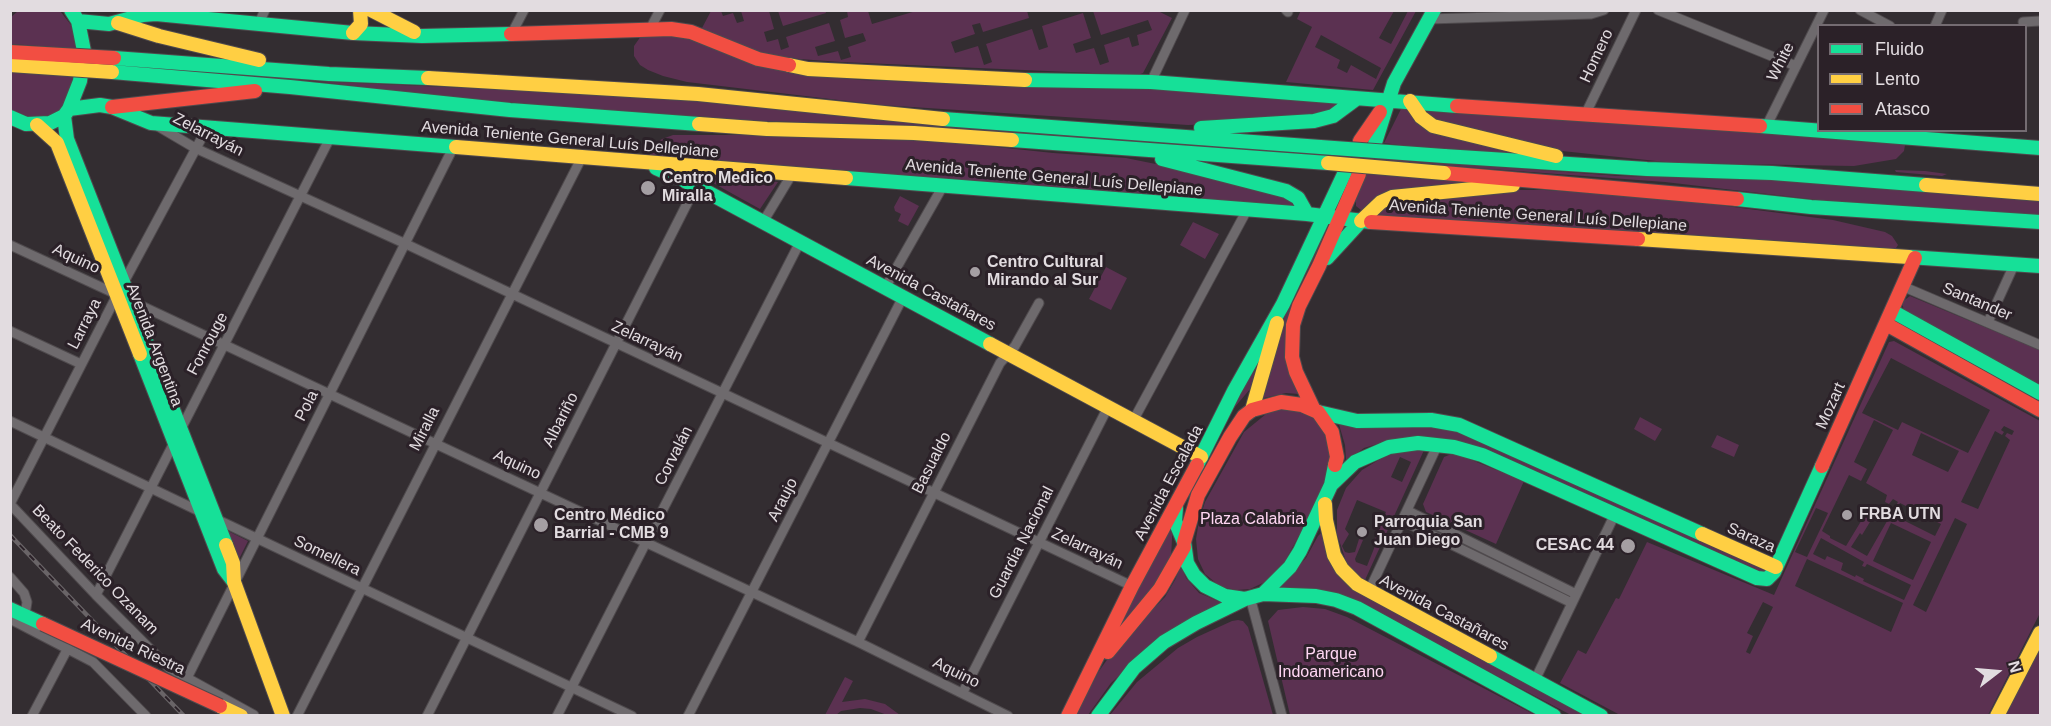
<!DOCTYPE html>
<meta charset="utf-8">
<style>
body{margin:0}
#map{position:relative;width:2051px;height:726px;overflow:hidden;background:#332d31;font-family:Helvetica,sans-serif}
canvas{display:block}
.frame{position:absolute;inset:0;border:12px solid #e2dce0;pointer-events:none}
.legend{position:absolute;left:1817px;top:24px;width:210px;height:108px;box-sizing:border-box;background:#2b2128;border:2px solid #746c72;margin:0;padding:8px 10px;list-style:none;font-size:18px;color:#e2dce0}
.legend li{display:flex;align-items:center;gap:12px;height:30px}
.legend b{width:30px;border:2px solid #746c72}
.north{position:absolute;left:1967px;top:642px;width:60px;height:60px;-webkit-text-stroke:4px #2b2128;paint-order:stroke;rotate:74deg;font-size:16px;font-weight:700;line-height:24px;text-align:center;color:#e2dce0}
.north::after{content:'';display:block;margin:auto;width:21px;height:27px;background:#e2dce0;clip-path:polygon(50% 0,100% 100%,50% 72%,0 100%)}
</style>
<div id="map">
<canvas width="2051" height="726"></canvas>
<div class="frame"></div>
<ul class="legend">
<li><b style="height:8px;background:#16e098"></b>Fluido</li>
<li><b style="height:8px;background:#ffcf43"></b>Lento</li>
<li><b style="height:8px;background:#f24e42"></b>Atasco</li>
</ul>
<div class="north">N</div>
</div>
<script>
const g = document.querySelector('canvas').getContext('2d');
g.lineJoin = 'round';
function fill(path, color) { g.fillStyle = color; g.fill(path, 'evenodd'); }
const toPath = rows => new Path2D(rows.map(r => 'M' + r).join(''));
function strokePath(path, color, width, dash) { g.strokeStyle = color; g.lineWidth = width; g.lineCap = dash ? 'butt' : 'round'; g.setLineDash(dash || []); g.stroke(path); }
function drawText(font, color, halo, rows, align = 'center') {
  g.font = font + ' Helvetica,sans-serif'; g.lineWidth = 6; g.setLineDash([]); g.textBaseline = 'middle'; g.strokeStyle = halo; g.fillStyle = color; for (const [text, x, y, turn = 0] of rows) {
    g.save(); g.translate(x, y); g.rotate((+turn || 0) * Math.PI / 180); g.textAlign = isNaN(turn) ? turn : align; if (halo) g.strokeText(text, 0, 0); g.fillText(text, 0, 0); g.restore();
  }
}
fill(toPath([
 [825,10,826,13,783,26,778,11],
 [1301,10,1394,11,1379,38,1391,44,1408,11,1416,11,1373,90,1286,82,1312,27,1297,19],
 [1321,35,1381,68,1376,79,1351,65,1347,73,1337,68,1340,60,1315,47],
 [18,11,60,11,71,25,78,49,11,44,10,18],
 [711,11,721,11,723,16,733,13,737,23,744,21,741,11,769,11,774,29,764,32,767,42,778,39,781,50,789,47,786,37,829,23,835,41,815,47,818,56,838,51,841,60,851,57,848,47,866,41,863,33,845,38,840,20,848,17,847,11,868,11,872,24,916,11,1027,11,1029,18,983,32,980,23,972,25,975,34,951,42,955,53,978,46,984,65,992,62,986,44,1032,29,1039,50,1048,47,1042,26,1083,13,1091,38,1073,44,1076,53,1094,48,1100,65,1109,62,1104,45,1129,37,1132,47,1139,45,1137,35,1152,30,1148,20,1101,35,1093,11,1158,11,1172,18,1143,73,1138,75,841,62,758,56,702,28],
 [682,35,826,76,861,80,1195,91,1336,103,1339,110,1252,122,1188,125,881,105,687,82,663,76,648,70,640,65,634,56,634,46,641,36],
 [10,71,77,75,67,104,59,113,46,119,27,118,11,112],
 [312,81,667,97,1220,146,1619,176,1792,180,2040,199,2040,216,1819,200,1665,182,1584,176,899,125,727,120,443,97],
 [1402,107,1524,154,1421,148,1384,143],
 [1426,110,1904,142,1905,145,1904,151,1896,159,1854,166,1675,163,1562,151,1434,123],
 [673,135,884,135,1053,153,1126,158,1205,174,1291,198,1293,209,663,158,650,155,650,147,662,139],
 [1895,170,1925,171,1947,174,1942,176,1896,172],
 [1367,174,1479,181,1361,210,1356,206,1356,197],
 [705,175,778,182,760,209,704,178],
 [1505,190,1545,190,1665,198,1833,220,1885,232,1892,236,1898,245,1894,251,1380,216,1378,213,1382,206],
 [900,196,919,206,908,226,898,221,901,214,895,211,894,207],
 [1193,222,1219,234,1205,259,1180,245],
 [1323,236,1324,239,1292,300,1285,333,1289,369,1292,381,1299,394,1286,393,1264,398,1262,395,1268,381,1284,318,1289,304],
 [1106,267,1127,278,1111,310,1089,299],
 [1910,296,2040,350,2040,387,1904,311,1902,302],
 [1901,323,2040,397,2040,403,1901,326],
 [1270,331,1256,382,1223,421],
 [1894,341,2040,421,2040,613,1988,715,1620,715,1560,683,1578,650,1586,654,1616,598,1619,599,1647,542,1774,595,1889,342],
 [1891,358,1990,410,1968,453,1902,422,1898,430,1862,413],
 [1874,420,1893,430,1866,483,1887,495,1885,502,1889,504,1893,499,1898,502,1867,556,1851,547,1860,533,1862,535,1873,517,1866,513,1846,546,1830,538,1830,536,1822,531,1849,475,1861,481,1867,469,1854,462],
 [2004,426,2014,431,2012,435,2007,433,2005,436,2010,440,1978,509,1961,502,1995,431,2002,435,2004,432,2001,430],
 [1921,433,1959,451,1948,472,1912,455],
 [1900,503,1941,524,1935,536,1897,517,1898,513,1895,512],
 [1816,508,1828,513,1807,557,1795,552],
 [1955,518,1967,524,1926,612,1913,605],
 [1891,523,1931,542,1913,580,1873,561],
 [1821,538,1864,562,1862,566,1865,567,1867,564,1911,585,1904,600,1863,581,1864,579,1856,575,1855,577,1841,570,1843,563,1827,556,1825,560,1813,554],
 [1807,559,1903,603,1891,632,1795,586],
 [1763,602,1773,607,1750,654,1746,652,1753,636,1747,633],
 [1289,409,1311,415,1322,426,1330,442,1332,457,1321,495,1285,561,1267,581,1250,589,1237,590,1221,587,1205,574,1198,559,1196,539,1199,521,1205,502,1244,432,1266,414,1277,410],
 [1640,417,1662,429,1655,441,1634,429],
 [1338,421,1421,423,1455,429,1765,568,1765,571,1760,574,1450,440,1408,437,1387,441,1364,448,1348,460,1346,459,1345,445],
 [1717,435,1739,445,1734,457,1711,447],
 [1425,448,1365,580,1358,576,1352,572,1346,561,1337,534,1337,510,1346,488,1362,470,1387,455,1400,450],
 [1400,457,1411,462,1402,482,1391,477],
 [1357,500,1386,512,1373,543,1375,546,1367,566,1356,562,1355,559,1363,540,1359,539,1355,552,1349,553,1345,552,1342,546,1349,534,1345,529],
 [1454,453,1524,481,1496,544,1426,512,1423,504,1444,457],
 [1168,527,1172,529,1172,539,1171,557,1165,572,1110,639],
 [228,531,248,541,239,559],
 [1323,531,1338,569,1595,715,1571,715,1368,608,1277,591,1306,558,1318,536],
 [1181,566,1186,578,1199,593,1220,602,1220,606,1139,657,1111,683,1088,715,1075,716,1099,671,1119,643,1165,597,1175,580],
 [1303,607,1325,609,1347,617,1535,715,1290,715,1268,621,1278,610],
 [1238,620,1243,621,1248,627,1273,715,1110,715,1137,682,1178,648,1197,637,1232,621],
 [2040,642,2040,715,2002,715],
 [845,677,853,681,842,702,865,699,885,704,900,715,887,715,871,709,860,708,841,711,836,715,825,715]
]), '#5b3151');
const street = toPath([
 [1286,10,1288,12],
 [1658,10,1796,66],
 [1860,10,1890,26],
 [1429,19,1591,14,1604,10],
 [2023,22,2040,21],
 [259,23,265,10],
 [1935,26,1942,10],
 [650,29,660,10],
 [512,33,524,10],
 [1151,82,1185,10],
 [1585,115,1636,10],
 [156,125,195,148,406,244,1132,586],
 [1766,127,1824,10],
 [763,222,792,174],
 [10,245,116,294],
 [1902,286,2040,345],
 [885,288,943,186],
 [129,300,858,642,1008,716],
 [1988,322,2014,265],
 [10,331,81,364],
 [10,421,203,513],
 [1133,421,1247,210],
 [10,504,117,295,207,128],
 [10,504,96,595,169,668,254,715],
 [1408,511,1576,594],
 [216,519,632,716],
 [1403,521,1572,603],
 [10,577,24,593,27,602,25,615],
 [1369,591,1438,444],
 [96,595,330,138],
 [1250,597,1282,716],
 [10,617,14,621,93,662,146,716],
 [858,642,1000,363,1015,346,1039,303],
 [187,678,454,146],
 [1535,680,1615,514],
 [963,692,1108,407],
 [32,716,68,648],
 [297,716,582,157],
 [427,716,696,186,695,167],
 [557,716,800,242],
 [688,716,903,297]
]);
const fast = toPath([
 [78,21,109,24,143,15,156,14,353,33,422,36,511,34],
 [114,58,329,74,428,78],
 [112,72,290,87,510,110,699,124],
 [1025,80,1151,82,1457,106],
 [69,109,100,105,112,107,151,123,456,147],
 [64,116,67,139,226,545],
 [10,117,26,124,50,123,64,116,69,109,80,81,84,51,78,21,71,10],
 [943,119,1334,148],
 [1760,126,2040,148],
 [1201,128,1314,121,1333,116,1356,99],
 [1012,140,1328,163],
 [1375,143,1394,83,1434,10],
 [1444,156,1647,169,1772,173,1926,185],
 [1162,159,1286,191,1298,198,1307,214],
 [656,168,696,186,990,344],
 [846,178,1307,214,1371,222],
 [1737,199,1811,207,2040,222],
 [1909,257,2040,266],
 [1327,258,1361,221],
 [1892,311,2040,393],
 [140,354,224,569,234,582],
 [1318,412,1357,421,1431,420,1459,425,1702,534],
 [1197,465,1234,391,1283,304,1345,172],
 [1331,485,1355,462,1389,447,1418,443,1454,447,1482,455,1757,578,1767,579,1774,572,1822,466],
 [1176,508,1175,521,1184,542,1187,563,1194,575,1205,586,1225,596,1245,599,1263,594,1290,567,1300,551,1331,485,1335,465],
 [1263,594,1316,596,1336,600,1357,608,1554,716],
 [10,609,43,624],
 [1490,656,1601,716],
 [1098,716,1134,668,1164,642,1196,623,1245,599]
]);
const slow = toPath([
 [371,10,414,32],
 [118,23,159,36,259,60],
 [353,33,361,24,360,10],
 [789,65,808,69,1025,80],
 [428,78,698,94,943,119],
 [1410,101,1421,117,1433,126,1556,156],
 [699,124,767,129,914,133,1012,140],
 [37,125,57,143,140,354],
 [456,147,846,178],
 [1926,185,2040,194],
 [1361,221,1381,202,1392,197,1513,185],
 [1638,239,1909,257],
 [990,344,1201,457],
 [1252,410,1277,323],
 [1325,504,1326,520,1334,555,1342,569,1357,584,1490,656],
 [1702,534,1776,567],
 [226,545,233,563,234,582,283,716],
 [220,706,241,716],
 [1997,716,2040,633]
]);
const jam = toPath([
 [511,34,671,29,691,32,758,59,789,65],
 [1457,106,1760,126],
 [112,107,255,91],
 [1360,141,1380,112],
 [1444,173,1737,199],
 [1371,222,1638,239],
 [1886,324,2040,410],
 [1313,408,1296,372,1292,357,1293,325,1299,306,1319,266,1359,174],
 [1822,466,1915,258],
 [1184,542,1198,495,1230,437,1244,416,1252,410,1281,402,1302,405,1318,412,1332,432,1337,457,1335,465],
 [1108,652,1160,589,1184,547],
 [1068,716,1132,586,1197,465]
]);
strokePath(street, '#4f4a4d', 11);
strokePath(fast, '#4f4a4d', 16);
strokePath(slow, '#4f4a4d', 16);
strokePath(jam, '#4f4a4d', 16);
strokePath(street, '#6e6a6d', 9);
strokePath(fast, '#16e098', 14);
strokePath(slow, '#ffcf43', 14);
strokePath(jam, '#f24e42', 14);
const rail = toPath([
 [10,535,184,716]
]);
strokePath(rail, '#696467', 4.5);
strokePath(rail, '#2b2128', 2, [7]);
const fastBridge = toPath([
 [1334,148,1444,156]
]);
const slowBridge = toPath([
 [10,65,112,72],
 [1328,163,1444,173]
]);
const jamBridge = toPath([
 [10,52,114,58],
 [43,624,220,706]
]);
strokePath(fastBridge, '#4f4a4d', 16, []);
strokePath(slowBridge, '#4f4a4d', 16, []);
strokePath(jamBridge, '#4f4a4d', 16, []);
strokePath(fastBridge, '#16e098', 14);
strokePath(slowBridge, '#ffcf43', 14);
strokePath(jamBridge, '#f24e42', 14);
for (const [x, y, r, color] of [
 [648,188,8,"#a59fa3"],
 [975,272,6,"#a59fa3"],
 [1847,515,6,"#a59fa3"],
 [541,525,8,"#a59fa3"],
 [1362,532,6,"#a59fa3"],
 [1628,546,8,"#a59fa3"]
]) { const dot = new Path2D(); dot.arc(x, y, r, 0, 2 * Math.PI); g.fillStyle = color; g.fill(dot); strokePath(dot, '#2b2128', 2); }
drawText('16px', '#e2dce0', '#2b2128', [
 ["Homero",1597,56,-65],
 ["White",1781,62,-63],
 ["Zelarrayán",208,135,27],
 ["Avenida Teniente General Luís Dellepiane",570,140,5],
 ["Avenida Teniente General Luís Dellepiane",1054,178,5],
 ["Avenida Teniente General Luís Dellepiane",1538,216,4],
 ["Aquino",76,259,25],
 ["Avenida Castañares",931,293,28],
 ["Santander",1977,302,23],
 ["Larraya",85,324,-63],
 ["Zelarrayán",647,342,25],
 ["Fonrouge",208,344,-62],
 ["Avenida Argentina",154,345,69],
 ["Pola",307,406,-63],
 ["Mozart",1831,406,-66],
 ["Albariño",561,420,-63],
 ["Miralla",425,429,-63],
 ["Corvalán",674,456,-63],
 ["Basualdo",932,463,-63],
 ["Aquino",517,465,25],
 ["Avenida Escalada",1169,483,-62],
 ["Araujo",783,500,-63],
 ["Saraza",1751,538,24],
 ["Guardia Nacional",1022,543,-63],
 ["Zelarrayán",1087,549,25],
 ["Somellera",327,556,26],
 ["Beato Federico Ozanam",95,570,46],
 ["Avenida Castañares",1444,613,28],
 ["Avenida Riestra",133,647,25],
 ["Aquino",956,673,26]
]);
drawText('bold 16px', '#e2dce0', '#2b2128', [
 ["Centro Medico",662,179],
 ["Miralla",662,197],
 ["Centro Cultural",987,263],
 ["Mirando al Sur",987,281],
 ["FRBA UTN",1859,515],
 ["Centro Médico",554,516],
 ["Barrial - CMB 9",554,534],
 ["Parroquia San",1374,523],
 ["Juan Diego",1374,541],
 ["CESAC 44",1614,546,"right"]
], 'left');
drawText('16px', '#ffd6f3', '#2b2128', [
 ["Plaza Calabria",1252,520],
 ["Parque",1331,655],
 ["Indoamericano",1331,673]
]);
</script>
